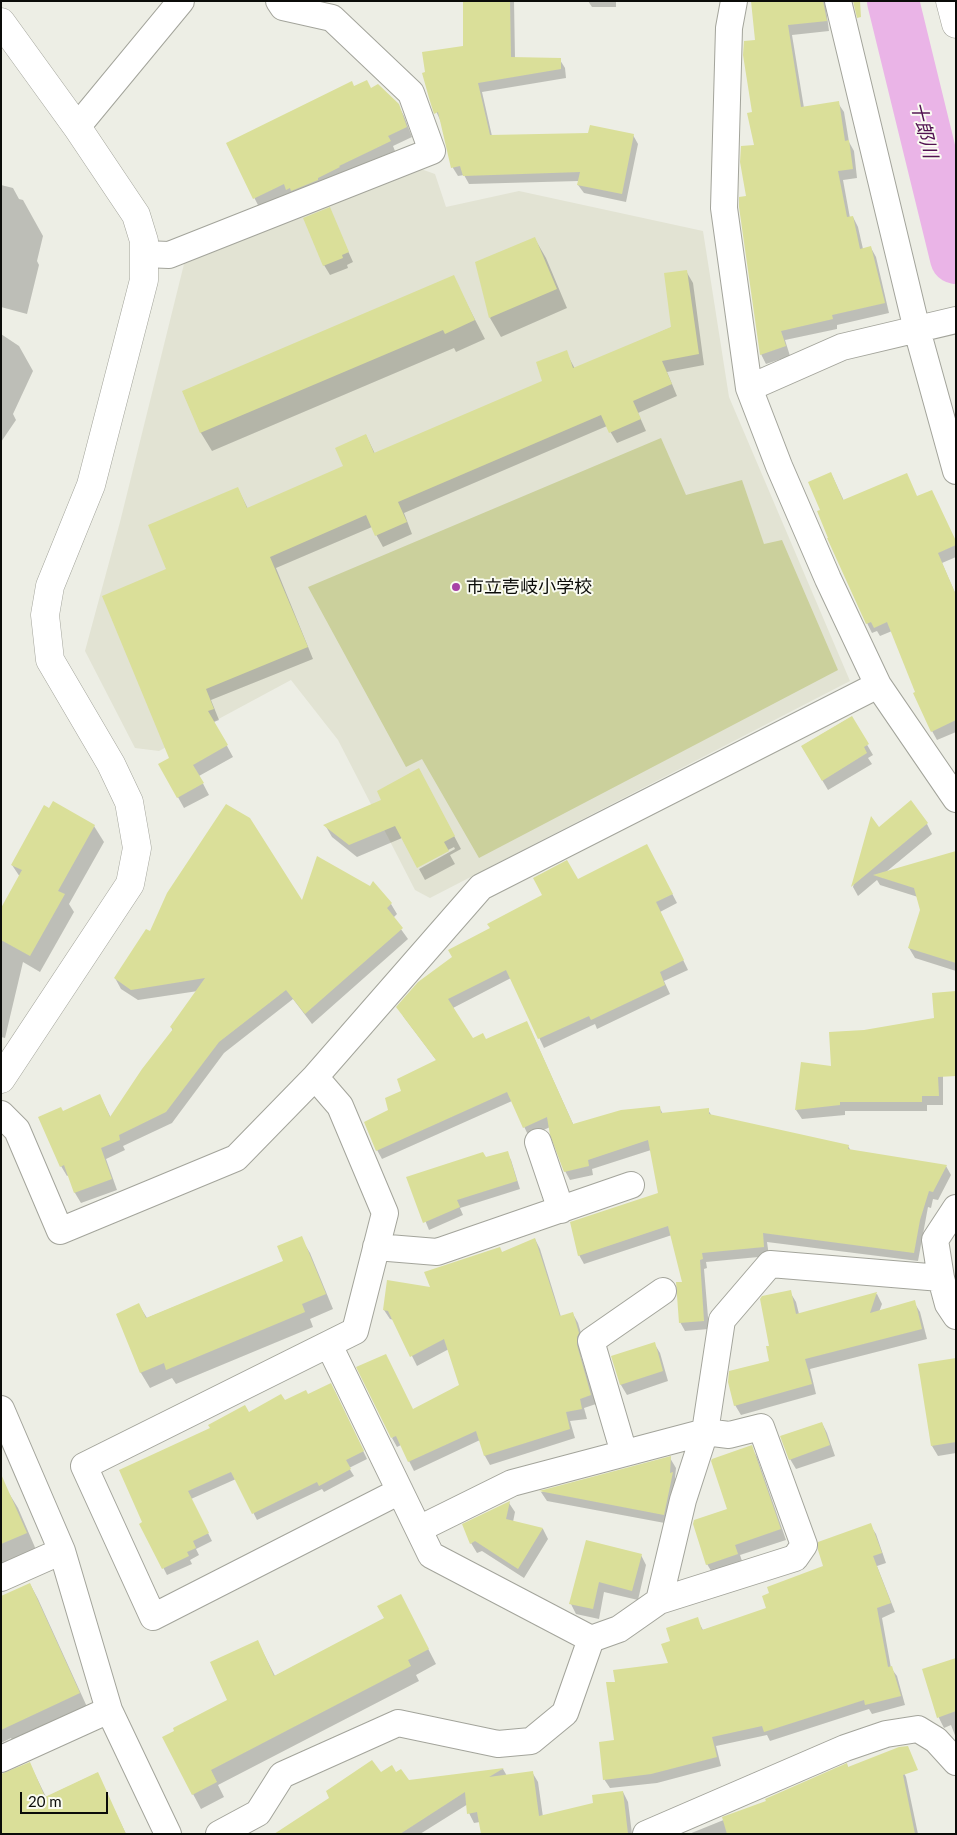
<!DOCTYPE html>
<meta charset="utf-8">
<style>
body{margin:0}
#map{position:relative;width:957px;height:1835px;overflow:hidden;background:#edeee5;font-family:Lato,sans-serif}
canvas{display:block}
.frame{position:absolute;inset:0;border:2px solid #0b0c09;pointer-events:none}
.scale{position:absolute;left:20px;top:1792px;width:88px;height:22px;box-sizing:border-box;border:2px solid #0b0c09;border-top:0;padding-left:6px;font-size:15px;line-height:18px;white-space:nowrap;color:#0b0c09;-webkit-text-stroke:4px #fafbf2;paint-order:stroke}
</style>
<div id="map">
<canvas width="957" height="1835"></canvas>
<div class="frame"></div>
<div class="scale">20 m</div>
</div>
<script>
const g = document.querySelector('canvas').getContext('2d');
g.lineJoin = 'round';
function fill(path, color) { g.fillStyle = color; g.fill(path, 'evenodd'); }
const toPath = rows => new Path2D(rows.map(r => 'M' + r).join(''));
function strokePath(path, color, width, dash) { g.strokeStyle = color; g.lineWidth = width; g.lineCap = dash ? 'butt' : 'round'; g.setLineDash(dash || []); g.stroke(path); }
function drawText(font, color, halo, rows, align = 'center') {
  g.font = font + ' Lato,"Noto Sans JP",sans-serif'; g.lineWidth = 4; g.setLineDash([]); g.textBaseline = 'middle'; g.strokeStyle = halo; g.fillStyle = color; for (const [text, x, y, turn = 0] of rows) {
    g.save(); g.translate(x, y); g.rotate((+turn || 0) * Math.PI / 180); g.textAlign = isNaN(turn) ? turn : align; if (halo) g.strokeText(text, 0, 0); g.fillText(text, 0, 0); g.restore();
  }
}
fill(toPath([
 [418,168,435,174,446,207,519,191,703,231,729,397,850,681,430,898,415,890,338,740,291,680,159,751,135,748,85,651,120,522,185,260]
]), '#e2e3d3');
fill(toPath([
 [661,438,686,495,742,480,764,544,782,540,838,670,479,858,422,759,406,767,308,587]
]), '#cbd09c');
fill(toPath([
 [464,1,514,1,515,58,560,60,565,68,566,78,482,92,492,136,633,135,638,144,626,202,584,193,578,185,579,181,469,184,464,175,458,176,453,168,441,122,430,98,464,47],
 [588,1,616,1,616,7,592,7],
 [755,1,825,1,829,31,792,35,804,108,838,103,844,112,849,142,854,151,857,178,843,180,850,218,853,217,858,227,863,249,871,248,876,257,889,313,837,325,837,329,785,340,790,356,766,364,761,354,747,198,755,146,753,113,757,41],
 [371,89,398,105,404,116,412,137,393,146,395,151,260,209,227,144],
 [1,185,13,188,19,199,23,200,43,236,37,261,39,265,27,314,1,307],
 [329,209,353,262,347,265,348,268,330,275,324,265],
 [535,239,546,258,567,308,501,337,490,318],
 [686,271,693,283,704,365,667,372,677,396,638,413,646,431,617,443,607,426,404,513,412,534,383,547,372,527,276,568,313,659,211,700,219,720,214,722,233,757,199,776,209,795,184,808,160,765,171,759,168,570,238,489,248,509,345,466,366,435,375,454,544,382,566,352,575,369,672,327],
 [453,277,485,339,456,352,454,348,212,451,201,433,183,392],
 [1,334,19,346,33,371,13,414,16,420,1,442],
 [831,473,844,501,917,497,956,542,956,557,942,563,956,595,956,732,937,740,932,731,892,631,880,636,877,631,872,633,867,623,822,510],
 [851,717,873,755,868,758,872,764,828,790,802,746],
 [426,783,461,849,450,855,455,864,425,880,419,869,455,849,454,847,417,866,402,838,357,857,332,837,325,825],
 [54,803,94,826,104,842,69,904,74,912,40,972,23,962,5,1038,1,1037,1,910,20,877,12,865],
 [872,819,879,829,927,824,932,834,886,872,956,853,956,971,915,958,909,948,922,910,918,897,880,885,877,880,858,896,853,887],
 [652,855,677,903,660,912,688,970,664,981,670,994,597,1029,595,1024,544,1048,511,978,453,1008,472,1039,486,1041,531,1031,574,1126,659,1107,663,1114,708,1110,712,1116,848,1146,851,1151,946,1166,951,1175,938,1200,933,1199,931,1208,928,1207,918,1261,767,1242,769,1256,706,1262,707,1268,704,1269,709,1329,685,1331,680,1322,684,1283,672,1235,584,1264,579,1255,659,1194,651,1150,592,1169,593,1175,570,1180,565,1171,550,1127,529,1137,512,1101,382,1159,377,1150,389,1111,402,1092,437,1061,403,1016,578,881],
 [373,883,391,904,397,914,393,918,408,939,312,1024,293,999,224,1053,172,1123,123,1146,125,1150,106,1159,117,1190,81,1203,75,1193,69,1175,67,1176,61,1166,63,1113,100,1096,111,1118,173,1031,171,1027,198,991,138,1000,121,989,115,978,151,933,370,887],
 [865,1031,943,1053,943,1105,927,1105,927,1111,845,1111,845,1115,802,1119,796,1110],
 [507,1153,511,1160,520,1189,460,1208,463,1215,429,1230,408,1178],
 [301,1238,310,1253,333,1309,310,1319,313,1327,176,1384,172,1378,150,1388,141,1373,117,1314,139,1305,147,1318,285,1261],
 [535,1239,540,1249,561,1317,573,1314,578,1323,584,1343,581,1347,581,1356,596,1404,584,1408,587,1419,570,1421,575,1438,490,1465,485,1456,480,1440,414,1471,401,1445,397,1447,392,1438,414,1410,461,1385,449,1349,417,1366,394,1320,390,1319,384,1310],
 [790,1292,796,1302,799,1314,877,1294,882,1304,879,1312,914,1302,920,1312,927,1339,810,1369,816,1394,741,1415,735,1405,770,1362,771,1346],
 [654,1343,660,1353,668,1381,627,1395,621,1385,613,1357],
 [956,1359,956,1453,938,1456,932,1446],
 [335,1392,367,1459,349,1468,354,1476,324,1492,322,1489,257,1520,236,1479,191,1499,212,1541,196,1549,199,1555,190,1560,192,1564,167,1575,141,1524,248,1413,284,1401],
 [822,1423,827,1433,835,1456,796,1469,790,1459],
 [751,1447,757,1457,786,1540,740,1555,743,1564,713,1574,707,1564],
 [670,1458,676,1468,675,1478,678,1483,670,1524,547,1501,541,1492],
 [7,1490,18,1508,37,1552,1,1567,1,1492],
 [509,1503,515,1512,513,1522,543,1529,548,1539,524,1578,482,1551,477,1553,471,1543],
 [870,1525,876,1534,886,1563,877,1566,895,1612,882,1618,891,1668,897,1676,905,1705,872,1714,869,1709,770,1741,767,1735,716,1746,721,1766,657,1783,610,1788,604,1779,615,1741,616,1683,669,1664,672,1641,697,1619,703,1630,768,1609,825,1567],
 [587,1541,641,1555,646,1565,638,1600,604,1592,599,1619,576,1614,571,1604],
 [30,1584,38,1599,88,1709,14,1743,11,1738,1,1743,1,1597],
 [408,1610,436,1664,416,1675,419,1681,218,1785,224,1797,201,1809,193,1794,228,1700,258,1642,275,1676,385,1619],
 [956,1659,956,1738,951,1725,944,1728,939,1718,924,1670],
 [30,1764,46,1797,97,1773,126,1834,1,1834],
 [847,1765,849,1768,901,1767,906,1777,918,1834,689,1834,768,1802],
 [503,1769,507,1776,532,1772,538,1782,543,1817,594,1804,623,1792,628,1802,632,1834,482,1834,480,1822,474,1823,469,1813,468,1804,420,1834,277,1834,381,1774,395,1774,408,1781]
]), '#0003');
strokePath(toPath([
 [893,1,956,258]
]), '#eab4e7', 52);
fill(toPath([
 [463,1,510,1,511,57,561,58,561,69,478,83,490,135,588,133,590,125,634,134,622,194,577,185,580,172,463,176,460,166,451,168,438,112,434,114,429,98,422,73,425,72,422,52,463,46],
 [751,1,823,1,827,21,788,25,801,107,839,101,845,141,849,140,853,169,838,171,847,217,853,216,860,249,871,246,885,303,832,315,833,319,781,331,786,346,760,355,739,207,739,197,746,196,740,162,741,146,754,145,747,113,752,112,743,55,744,41,755,40],
 [853,1,860,1,861,17,857,18],
 [367,80,371,88,378,84,399,104,407,127,388,136,391,141,339,166,340,167,318,178,318,180,291,191,290,188,286,190,284,184,253,199,226,143,352,81,354,86],
 [330,207,349,252,342,255,343,258,323,266,303,218],
 [535,237,557,289,489,318,475,262],
 [687,270,699,354,662,361,672,384,633,401,641,419,609,433,601,415,398,502,407,522,375,536,366,515,270,557,308,647,206,689,214,709,208,711,228,745,193,765,204,783,177,798,158,764,169,758,102,596,166,569,148,525,238,487,247,508,343,466,335,448,366,434,374,453,542,381,536,362,567,350,573,368,671,327,664,273],
 [454,275,475,320,445,334,443,330,200,433,182,391],
 [831,472,843,500,907,473,917,496,932,490,956,541,956,545,938,553,956,595,956,720,931,732,913,693,915,692,887,622,874,628,871,622,866,624,827,538,828,538,817,511,820,510,808,482],
 [852,716,869,744,864,747,867,753,822,781,801,746],
 [419,768,455,836,444,842,449,851,417,868,395,826,349,845,323,825,381,800,377,791],
 [911,800,928,823,851,887,871,816,879,827],
 [53,801,95,825,58,891,65,894,30,956,1,940,1,908,22,870,11,865,44,805,49,808],
 [226,804,250,818,302,900,317,856,370,886,373,881,392,903,387,908,403,928,305,1014,286,990,219,1042,166,1112,119,1135,120,1140,101,1148,112,1179,74,1193,64,1165,60,1167,38,1117,61,1107,63,1111,100,1094,110,1117,142,1069,173,1029,170,1027,205,978,131,990,114,978,146,929,150,931,167,893],
 [647,844,673,894,656,902,684,960,660,972,665,985,591,1020,589,1016,538,1039,506,970,448,999,473,1038,483,1033,486,1039,527,1021,573,1124,621,1110,660,1106,661,1113,709,1108,709,1114,849,1145,848,1149,947,1165,933,1192,929,1191,920,1220,914,1253,763,1233,764,1247,702,1253,703,1259,700,1260,704,1321,679,1323,676,1282,682,1282,668,1226,578,1256,570,1222,658,1193,648,1140,588,1160,589,1166,564,1172,550,1135,547,1117,523,1128,507,1092,376,1151,364,1122,388,1110,385,1098,401,1091,397,1079,436,1060,396,1007,418,982,452,957,448,950,490,928,487,924,542,895,533,878,567,860,578,879],
 [956,851,956,963,908,948,920,910,914,888,873,875],
 [956,991,956,1076,938,1077,939,1096,922,1096,922,1102,840,1102,840,1105,795,1110,801,1062,831,1066,829,1032,864,1030,934,1018,932,993],
 [508,1151,517,1181,457,1200,460,1207,423,1223,406,1177,483,1152,486,1157],
 [302,1236,326,1294,302,1304,305,1312,166,1370,164,1363,140,1373,116,1314,139,1303,146,1318,283,1261,277,1246],
 [535,1238,560,1316,573,1312,579,1333,577,1337,577,1345,591,1395,580,1399,582,1409,566,1412,570,1429,484,1456,476,1431,408,1462,396,1436,391,1438,356,1367,386,1354,413,1409,459,1385,444,1339,410,1357,388,1311,383,1310,387,1280,430,1287,424,1272,500,1247,502,1252],
 [791,1290,796,1314,877,1292,870,1313,915,1300,922,1329,805,1359,812,1384,734,1406,728,1382,729,1371,769,1361,766,1346,769,1346,760,1299,762,1296],
 [655,1342,663,1371,620,1385,611,1356],
 [956,1358,956,1442,931,1446,918,1364],
 [331,1383,364,1451,346,1460,351,1469,319,1486,317,1482,252,1514,231,1472,188,1491,209,1533,193,1541,196,1548,187,1552,189,1556,162,1569,139,1524,142,1522,119,1470,210,1428,208,1425,245,1405,249,1412,281,1394,285,1400,306,1390,308,1394],
 [822,1422,830,1445,789,1460,780,1436],
 [752,1445,781,1529,735,1545,738,1554,706,1565,693,1524,694,1520,727,1509,711,1461,712,1459],
 [671,1456,670,1473,673,1472,664,1515,539,1491],
 [1,1474,27,1533,1,1544],
 [510,1501,506,1519,543,1528,518,1569,475,1541,470,1544,462,1524],
 [871,1523,882,1553,873,1556,891,1603,877,1608,888,1667,892,1666,901,1696,865,1705,864,1700,764,1732,762,1726,712,1737,717,1757,651,1774,603,1780,599,1742,614,1740,606,1682,615,1682,613,1670,668,1663,661,1644,670,1641,666,1628,698,1617,702,1630,766,1608,762,1596,769,1593,767,1587,823,1566,818,1550,818,1542],
 [586,1540,642,1554,632,1591,599,1582,593,1609,569,1604],
 [30,1583,80,1693,1,1730,1,1596],
 [401,1594,429,1649,408,1660,411,1666,211,1770,217,1782,192,1795,162,1737,174,1731,173,1728,227,1700,210,1662,258,1640,274,1676,384,1618,377,1606],
 [956,1658,956,1711,937,1718,922,1669],
 [908,1746,918,1770,903,1775,915,1834,727,1834,722,1817,766,1801,765,1799,847,1763,848,1767,899,1747],
 [372,1760,381,1772,392,1765,396,1772,401,1769,409,1780,504,1768,489,1777,533,1771,539,1816,593,1803,592,1795,623,1791,628,1834,481,1834,477,1812,467,1814,465,1792,400,1834,274,1834,329,1798,326,1791],
 [30,1762,45,1797,98,1772,126,1834,1,1834,1,1774]
]), '#dadf99');
const street = toPath([
 [734,1,729,28,724,208,749,388,779,466,828,579,878,685,956,799],
 [838,1,917,330,956,471],
 [77,127,181,1],
 [144,254,169,255,432,151,411,93,332,18,283,7,279,1],
 [749,388,842,347,956,320],
 [315,1077,340,1106,385,1213,355,1331,84,1466,153,1617,400,1491],
 [1,1114,17,1130,60,1231,236,1158,315,1077,481,887,878,685],
 [538,1142,561,1210],
 [956,1208,935,1240,941,1278,948,1304,956,1316],
 [376,1247,437,1252,631,1185],
 [329,1345,431,1555,591,1639,619,1629,659,1601,795,1558,804,1545,761,1427,729,1435,705,1432,512,1483,419,1529],
 [1,1409,62,1551,109,1710,168,1834],
 [624,1453,591,1341,663,1291],
 [1,1578,62,1551],
 [659,1601,683,1500,705,1432,722,1320,770,1264,941,1278],
 [1,1759,109,1710],
 [219,1834,258,1813,282,1775,398,1723,498,1744,531,1741,565,1713,591,1639],
 [646,1834,845,1748,886,1734,918,1729,936,1740,956,1762]
]);
const secondary = toPath([
 [950,1,956,24],
 [1,22,77,127,136,215,144,241,144,280,91,485,50,586,45,615,50,660,111,764,129,802,137,848,130,884,1,1079]
]);
strokePath(street, '#a3a49b', 28);
strokePath(secondary, '#a3a49b', 29);
strokePath(street, '#fff', 26);
strokePath(secondary, '#fff', 28);
for (const [x, y, r, color] of [
 [456,587,5,"#a741a6"]
]) { const dot = new Path2D(); dot.arc(x, y, r, 0, 2 * Math.PI); g.fillStyle = color; g.fill(dot); strokePath(dot, '#fafbf2', 2); }
drawText('18px', '#0b0c09', '#fafbf2', [
 ["市立壱岐小学校",466,587]
], 'left');
drawText('italic 19px', '#511250', '#fafbf2', [
 ["十郎川",924,130,76]
]);
</script>
